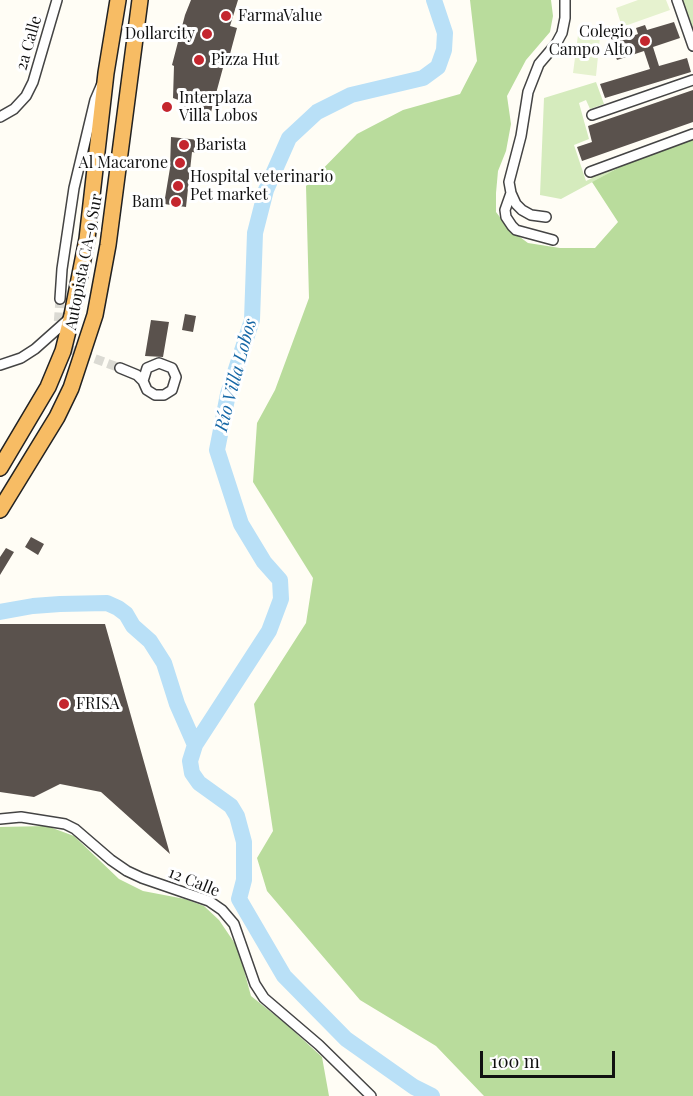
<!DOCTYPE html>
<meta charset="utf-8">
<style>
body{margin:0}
#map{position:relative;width:693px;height:1096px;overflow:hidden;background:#fffdf5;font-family:"Playfair Display",serif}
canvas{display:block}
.scale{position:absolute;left:480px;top:1051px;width:135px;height:27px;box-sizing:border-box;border:3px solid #111;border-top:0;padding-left:8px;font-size:18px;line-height:21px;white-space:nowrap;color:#111;-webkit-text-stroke:4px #fff;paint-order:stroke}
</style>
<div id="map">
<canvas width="693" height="1096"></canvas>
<div class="scale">100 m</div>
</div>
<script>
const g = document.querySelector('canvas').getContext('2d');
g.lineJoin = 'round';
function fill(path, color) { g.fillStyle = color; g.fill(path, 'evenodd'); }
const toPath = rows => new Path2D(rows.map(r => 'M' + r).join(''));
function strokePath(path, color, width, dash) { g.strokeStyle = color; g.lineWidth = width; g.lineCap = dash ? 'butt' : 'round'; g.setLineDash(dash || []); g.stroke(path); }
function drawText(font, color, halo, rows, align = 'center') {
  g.font = font + ' "Playfair Display",serif'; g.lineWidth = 6; g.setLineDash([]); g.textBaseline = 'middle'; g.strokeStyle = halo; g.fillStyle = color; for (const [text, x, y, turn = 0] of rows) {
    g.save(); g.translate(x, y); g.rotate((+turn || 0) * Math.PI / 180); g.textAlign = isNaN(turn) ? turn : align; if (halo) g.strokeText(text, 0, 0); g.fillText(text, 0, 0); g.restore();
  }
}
fill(toPath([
 [677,0,693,0,693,46],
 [596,82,604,104,590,109,586,100,579,103,589,139,574,145,586,181,592,178,590,170,635,159,561,199,540,195,544,98]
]), '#d5ebbd');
fill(toPath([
 [470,0,551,0,553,16,550,32,526,60,507,96,511,124,506,151,498,171,496,193,496,212,509,229,528,243,560,248,595,248,618,222,592,182,635,159,693,138,693,1096,484,1096,436,1046,360,1000,267,891,257,858,273,831,254,704,306,623,313,578,253,482,257,423,275,390,309,298,306,186,357,134,403,110,460,94,477,61],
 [47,826,74,836,119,879,143,891,185,899,204,906,219,920,238,948,251,996,286,1024,322,1057,329,1096,0,1096,0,827]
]), '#b9dc9c');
fill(toPath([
 [638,0,666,0,670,10,622,27,616,8],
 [578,35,600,37,596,76,573,73]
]), '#e6f2cf');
strokePath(toPath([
 [0,612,33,606,60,604,107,603,118,608,126,614,133,626,150,641,164,663,177,704,195,745],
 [432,1096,414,1087,346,1039,284,976,239,899,244,880,244,842,237,816,231,806,199,783,192,773,190,761,195,745,269,631,281,599,280,580,264,562,241,524,217,450,228,394,252,320,255,233,266,190,289,138,317,112,351,95,423,78,438,67,444,50,445,33,434,0]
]), '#b9e0f7', 16);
fill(toPath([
 [191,0,238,0,230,26,237,28,230,54,227,53,211,112,185,110,184,102,173,98,174,66,172,65,185,15],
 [674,22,680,38,653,47,659,66,687,58,691,72,605,98,600,84,650,69,644,51,617,60,611,43,638,34,636,28,645,25,647,30],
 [693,90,693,122,582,161,577,147,592,142,588,126],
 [171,137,199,140,198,153,192,152,186,207,164,204,170,168],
 [185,314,196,316,193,332,182,330],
 [151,320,169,322,163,357,145,356],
 [31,537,44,544,38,555,25,547],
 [6,548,14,552,0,575,0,557],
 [0,624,105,624,170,854,101,792,60,784,34,797,0,792]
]), '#5a524d');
strokePath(toPath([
 [60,299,58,326,62,341,69,349,120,368]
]), '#dbdad3', 9, [9, 4.5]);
const minor = toPath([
 [677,0,693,46],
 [592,115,693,80],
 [0,117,14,109,26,96,33,82,57,0],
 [590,172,693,134],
 [511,193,505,210,506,217,512,226,516,230,553,240],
 [546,217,531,215,522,210,516,204,511,193,509,182,521,136,528,92,539,64,556,44,562,33,565,18,565,0],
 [60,299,62,269,74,188,95,100,101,86],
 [0,365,21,358,35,349,71,317],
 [120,368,137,375,143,381,147,390,155,395,164,395,172,390,176,377,172,368,159,363,147,368,143,381],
 [0,819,21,817,65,824,75,829,111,860,127,871,142,878,209,901,222,910,234,924,255,984,264,998,319,1045,371,1096]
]);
const trunk = toPath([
 [0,468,48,387,63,351,72,315,87,239,106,73,118,0],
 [0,510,57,417,71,388,95,315,108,245,140,0]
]);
strokePath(minor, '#444', 12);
strokePath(trunk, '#222', 18);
strokePath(minor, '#fff', 9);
strokePath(trunk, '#f7bc64', 15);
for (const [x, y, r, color] of [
 [226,16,6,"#c4262e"],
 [207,34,6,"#c4262e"],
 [645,41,6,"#c4262e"],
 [199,60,6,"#c4262e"],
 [167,107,6,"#c4262e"],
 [184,145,6,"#c4262e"],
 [180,163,6,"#c4262e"],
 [178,186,6,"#c4262e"],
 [176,202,6,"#c4262e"],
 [64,704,6,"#c4262e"]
]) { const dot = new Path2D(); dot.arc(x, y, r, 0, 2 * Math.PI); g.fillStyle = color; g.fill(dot); strokePath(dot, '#fff', 2); }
drawText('16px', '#111', '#fff', [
 ["FarmaValue",238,16],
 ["Colegio",633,32,"right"],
 ["Campo Alto",633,50,"right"],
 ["Dollarcity",195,34,"right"],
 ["Pizza Hut",211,60],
 ["Interplaza",179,98],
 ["Villa Lobos",179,116],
 ["Barista",196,145],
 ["Al Macarone",168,163,"right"],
 ["Hospital veterinario",190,177],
 ["Pet market",190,195],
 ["Bam",164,202,"right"],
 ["FRISA",76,704]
], 'left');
drawText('16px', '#111', '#fff', [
 ["2a Calle",29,43,-74],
 ["Autopista CA-9 Sur",84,262,-79],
 ["12 Calle",194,882,22]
]);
drawText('italic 18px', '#1768a6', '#fff', [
 ["Río Villa Lobos",236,375,-75]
]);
</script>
